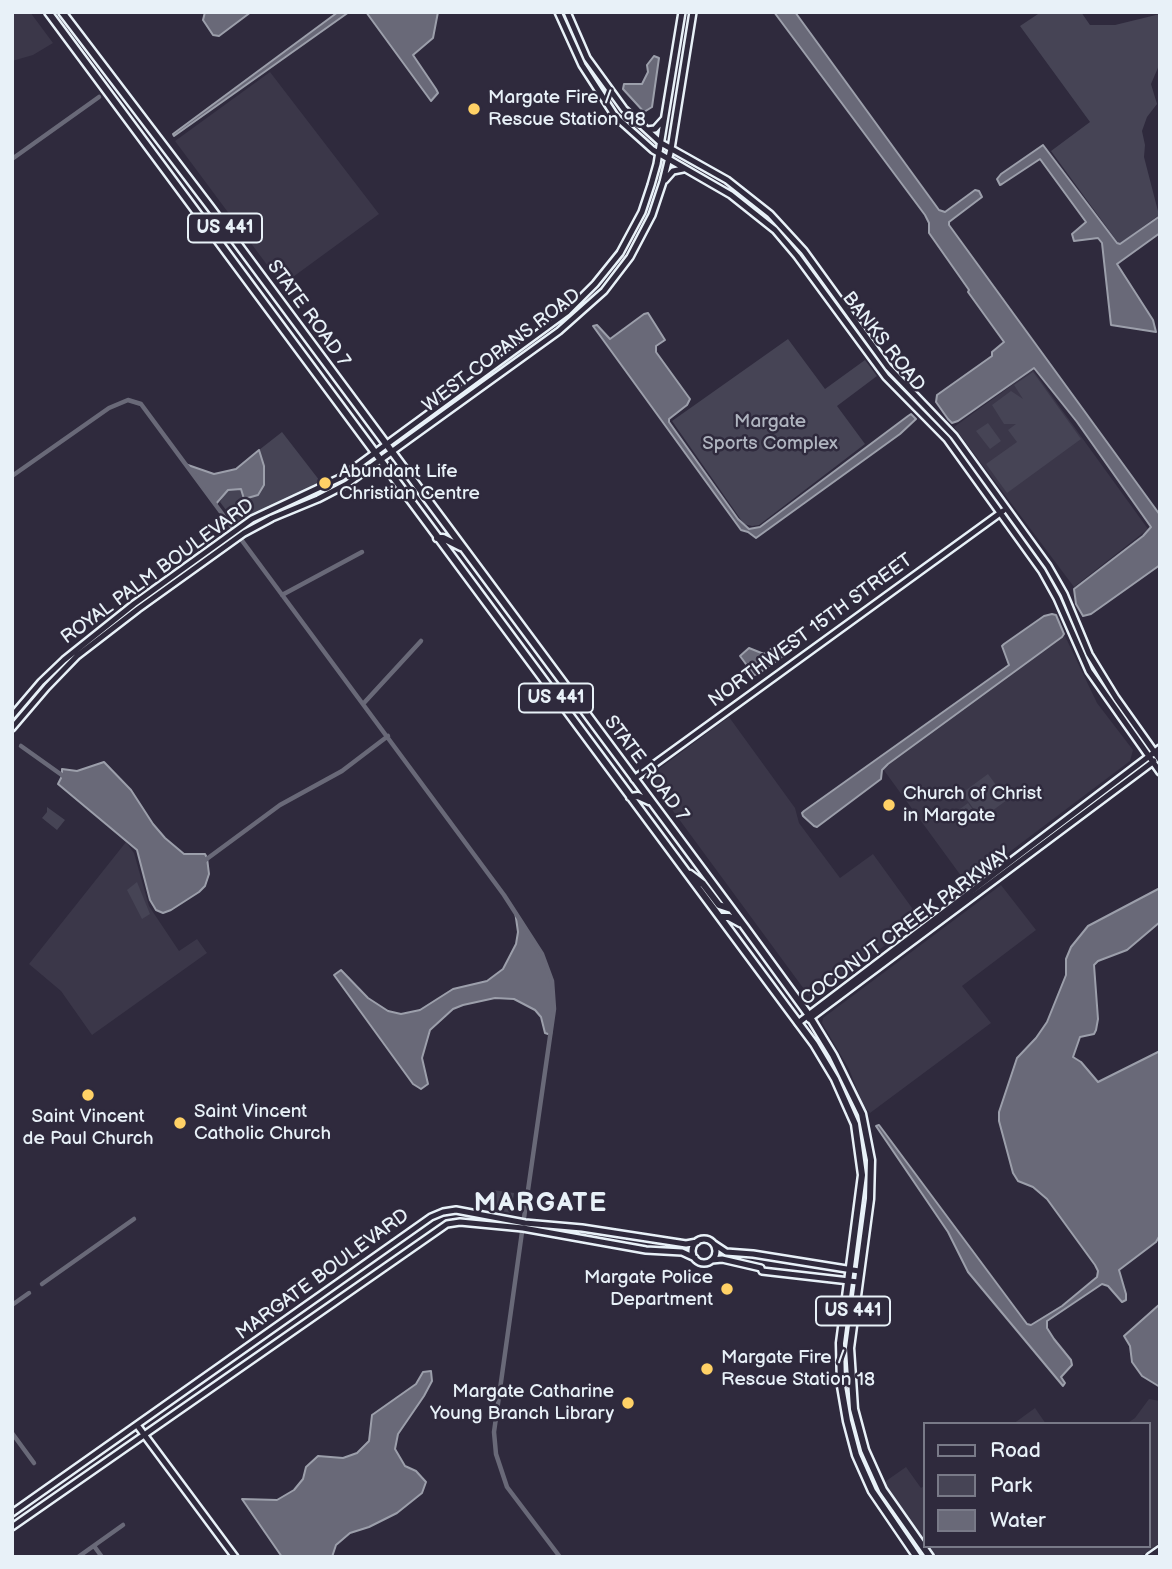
<!DOCTYPE html>
<style>
body{margin:0}
#map{position:relative;width:1172px;height:1569px;overflow:hidden;background:#2f2a3d;font-family:"Balsamiq Sans",sans-serif}
canvas{display:block}
.frame{position:absolute;inset:0;border:14px solid #e8f1f8;pointer-events:none}
.legend{position:absolute;left:923px;top:1422px;width:228px;height:126px;box-sizing:border-box;background:#2f2a3d;border:2px solid #797a88;margin:0;padding:9px 12px;list-style:none;font-size:21px;color:#e8f1f8}
.legend li{display:flex;align-items:center;gap:14px;height:35px}
.legend b{width:35px;border:2px solid #797a88}
</style>
<div id="map">
<canvas width="1172" height="1569"></canvas>
<div class="frame"></div>
<ul class="legend">
<li><b style="height:9px;background:#2f2a3d"></b>Road</li>
<li><b style="height:19px;background:#464455"></b>Park</li>
<li><b style="height:19px;background:#696978"></b>Water</li>
</ul>
</div>
<script>
const g = document.querySelector('canvas').getContext('2d');
g.lineJoin = 'round';
function fill(path, color) { g.fillStyle = color; g.fill(path, 'evenodd'); }
const toPath = rows => new Path2D(rows.map(r => 'M' + r).join(''));
function strokePath(path, color, width, dash) { g.strokeStyle = color; g.lineWidth = width; g.lineCap = dash ? 'butt' : 'round'; g.setLineDash(dash || []); g.stroke(path); }
function drawText(font, color, halo, rows, align = 'center') {
  g.font = font + ' "Balsamiq Sans",sans-serif'; g.lineWidth = 5; g.setLineDash([]); g.textBaseline = 'middle'; g.strokeStyle = halo; g.fillStyle = color; for (const [text, x, y, turn = 0] of rows) {
    g.save(); g.translate(x, y); g.rotate((+turn || 0) * Math.PI / 180); g.textAlign = isNaN(turn) ? turn : align; if (halo) g.strokeText(text, 0, 0); g.fillText(text, 0, 0); g.restore();
  }
}
fill(toPath([
 [12,12,30,12,53,43,33,55,12,61],
 [270,72,379,214,282,285,175,141],
 [1033,370,1148,529,1074,587,954,427],
 [1065,636,1097,703,1133,750,1130,761,967,884,883,769],
 [729,717,795,808,799,823,840,878,873,854,920,919,812,1000,648,777],
 [126,842,134,853,149,906,179,951,197,939,207,953,92,1035,61,991,29,964],
 [1001,885,1036,930,962,986,991,1023,870,1113,863,1105,849,1069,822,1023,823,1018],
 [1149,1399,1160,1401,1160,1543,1140,1557,937,1557,929,1546,1149,1546,1149,1424,1126,1424,1135,1418],
 [1035,1408,1046,1424,1013,1424],
 [906,1467,921,1488,925,1485,925,1542,886,1485,886,1481]
]), '#3b3749');
fill(toPath([
 [1041,12,1081,12,1090,25,1115,25,1160,14,1160,63,1151,84,1157,104,1147,117,1142,131,1145,145,1144,157,1159,215,1119,244,1051,151,1090,122,1020,26],
 [788,339,825,389,865,360,877,376,837,406,865,444,759,525,752,526,744,524,672,421],
 [1033,372,1081,439,1007,493,986,464,1017,442,1008,430,1016,424,1004,424,992,405,1011,391,1023,399,1014,385],
 [988,423,1001,441,990,449,976,431],
 [282,432,323,485,235,522,220,502,227,490,241,489,244,498,258,495,264,485,264,466,259,450],
 [988,774,1007,800,981,819,962,793],
 [968,803,978,817,962,828,952,815],
 [47,807,65,820,57,830,42,818,47,812],
 [137,882,150,914,142,919,127,890],
 [493,1190,514,1193,511,1213,490,1209]
]), '#464455');
const water = toPath([
 [205,12,251,12,219,36,213,35,203,20,205,12],
 [338,12,349,12,174,136,173,134,338,12],
 [366,12,438,12,433,38,413,55,436,89,438,93,431,101,366,12],
 [774,12,795,12,939,210,945,212,975,190,979,191,982,197,949,222,949,225,1160,515,1160,565,1091,614,1083,616,1076,604,1074,589,1143,536,1151,527,1077,422,1034,368,958,421,952,423,948,419,936,402,937,395,992,356,992,352,1004,342,968,292,969,290,929,233,929,223,925,215,774,12],
 [654,56,659,58,652,107,644,112,623,89,624,84,642,84,648,72,647,65,654,56],
 [1043,145,1117,243,1120,244,1160,216,1160,233,1117,264,1153,320,1156,332,1111,325,1102,243,1098,238,1074,241,1072,234,1086,222,1040,159,1002,184,1000,185,997,179,1001,174,1043,145],
 [648,313,665,340,656,346,656,352,690,399,687,405,669,419,669,422,738,519,749,529,760,527,908,416,911,414,916,419,900,434,756,538,748,532,741,530,593,326,597,325,610,339,644,314,648,313],
 [259,450,264,466,264,485,258,495,244,499,241,489,228,490,215,505,185,464,214,474,236,469,259,450],
 [1052,614,1056,615,1064,634,1062,637,888,764,882,770,881,779,817,827,814,826,803,816,802,813,804,811,1009,665,1002,646,1004,644,1044,616,1052,614],
 [775,646,782,654,782,657,758,674,754,675,740,656,749,648,764,654,775,646],
 [104,762,131,790,153,824,165,838,184,854,205,854,207,858,209,874,205,886,199,892,171,910,163,913,156,910,150,900,137,850,58,784,62,776,62,769,77,771,104,762],
 [1160,888,1160,922,1127,950,1098,961,1094,965,1098,1019,1096,1030,1094,1034,1080,1037,1073,1057,1081,1062,1098,1082,1160,1051,1160,1235,1156,1242,1119,1270,1126,1294,1126,1300,1122,1302,1108,1286,1102,1284,1047,1321,1047,1328,1054,1339,1071,1360,1072,1365,1061,1377,1065,1383,1063,1386,968,1272,948,1232,876,1126,879,1125,1027,1324,1031,1325,1062,1306,1097,1277,1098,1271,1095,1265,1047,1199,1033,1187,1018,1181,1013,1173,999,1121,999,1112,1017,1058,1036,1038,1047,1022,1066,975,1066,959,1071,947,1088,926,1160,888],
 [515,911,542,954,552,981,554,1009,551,1035,545,1033,541,1017,535,1010,514,999,495,998,463,1005,453,1009,430,1030,422,1058,428,1084,421,1089,413,1084,334,975,341,970,368,998,388,1011,401,1014,420,1010,453,989,487,981,503,969,516,944,518,932,515,911],
 [1160,1304,1160,1387,1142,1376,1132,1362,1130,1346,1124,1336,1160,1304],
 [431,1371,432,1381,424,1396,398,1434,395,1449,405,1466,416,1471,426,1482,422,1493,397,1513,369,1527,350,1533,336,1545,332,1557,282,1557,242,1499,277,1500,294,1490,303,1479,306,1467,318,1456,343,1458,357,1453,369,1441,372,1415,416,1384,423,1372,431,1371]
]);
fill(water, '#696978');
strokePath(water, '#9c9fab', 2);
strokePath(toPath([
 [12,159,99,97],
 [12,476,109,408,128,400,141,404,504,895,542,954,552,981,554,1009,524,1218],
 [282,595,362,552],
 [363,704,421,641],
 [21,746,66,778],
 [204,861,280,805,342,771,388,736],
 [522,1232,494,1432,496,1454,507,1487,560,1557],
 [42,1284,134,1219],
 [12,1305,29,1293],
 [12,1433,34,1463],
 [94,1546,102,1557],
 [78,1557,123,1525]
]), '#696978', 4.5);
const secondary = toPath([
 [558,12,582,65,615,116,653,150,731,195,775,230,797,256,886,377,947,439,1042,571,1057,598,1089,671,1160,772],
 [567,12,587,58,624,109,661,143,727,180,770,214,804,251,888,367,954,436,1048,566,1064,594,1089,654,1116,698,1160,760],
 [647,130,655,129,664,119],
 [665,180,673,171,683,169],
 [12,716,41,682,64,660,134,604,252,519,342,477,567,312,595,284,620,253,642,212,651,185,657,164,682,12],
 [12,728,47,687,77,656,138,609,244,533,272,518,318,499,347,484,559,331,604,291,630,257,652,215,663,182,671,149,693,12],
 [634,779,1003,511],
 [809,1019,1154,761],
 [798,1023,1160,748],
 '692 1251a12 12 0 1 1 24 0a12 12 0 1 1-24 0Z',
 [714,1244,726,1252,753,1254,859,1271],
 [712,1260,722,1259,761,1268,762,1271,858,1282],
 [137,1425,235,1557],
 [12,1513,431,1217,443,1212,456,1210,525,1223,582,1228,686,1244,697,1242],
 [12,1527,447,1224,460,1222,523,1228,646,1250,682,1252,695,1258]
]);
const primary = toPath([
 [48,12,814,1044,835,1079,855,1124,862,1175,840,1343,841,1386,847,1421,856,1455,872,1491,917,1557],
 [62,12,211,208,744,926,808,1014,833,1055,862,1114,871,1160,870,1199,850,1348,854,1409,865,1450,883,1490,930,1557],
 [437,538,443,538,461,547],
 [630,797,638,796,649,801],
 [690,874,703,884,719,905,731,909],
 [720,917,729,917,740,923],
 [1150,1557,1160,1550]
]);
strokePath(secondary, '#e8f1f8', 10);
strokePath(primary, '#e8f1f8', 11);
strokePath(secondary, '#2f2a3d', 5);
strokePath(primary, '#2f2a3d', 6);
for (const [x, y, r, color] of [
 [474,109,7,"#ffd166"],
 [325,483,7,"#ffd166"],
 [889,805,7,"#ffd166"],
 [88,1095,7,"#ffd166"],
 [180,1123,7,"#ffd166"],
 [727,1289,7,"#ffd166"],
 [707,1369,7,"#ffd166"],
 [628,1403,7,"#ffd166"]
]) { const dot = new Path2D(); dot.arc(x, y, r, 0, 2 * Math.PI); g.fillStyle = color; g.fill(dot); strokePath(dot, '#2f2a3d', 2.5); }
for (const [x, y, w] of [
 [225,228,74],
 [556,698,74],
 [853,1311,74]
]) { const box = new Path2D(); box.roundRect(x - w / 2, y - 14.5, w, 29, 5); g.fillStyle = '#2f2a3d'; g.fill(box); strokePath(box, '#e8f1f8', 2); }
drawText('bold 18px', '#e8f1f8', null, [
 ["US 441",225,228],
 ["US 441",556,698],
 ["US 441",853,1311]
]);
drawText('19px', '#e8f1f8', '#2f2a3d', [
 ["Margate Fire /",488,98],
 ["Rescue Station 98",488,120],
 ["Abundant Life",339,472],
 ["Christian Centre",339,494],
 ["Church of Christ",903,794],
 ["in Margate",903,816],
 ["Saint Vincent",194,1112],
 ["Catholic Church",194,1134],
 ["Saint Vincent",88,1117,"center"],
 ["de Paul Church",88,1139,"center"],
 ["Margate Police",713,1278,"right"],
 ["Department",713,1300,"right"],
 ["Margate Fire /",721,1358],
 ["Rescue Station 18",721,1380],
 ["Margate Catharine",614,1392,"right"],
 ["Young Branch Library",614,1414,"right"]
], 'left');
drawText('19px', '#e8f1f8', '#2f2a3d', [
 ["STATE ROAD 7",308,314,54],
 ["BANKS ROAD",883,342,52],
 ["WEST COPANS ROAD",502,351,-37],
 ["ROYAL PALM BOULEVARD",158,572,-36],
 ["NORTHWEST 15TH STREET",811,631,-36],
 ["STATE ROAD 7",646,769,53],
 ["COCONUT CREEK PARKWAY",906,927,-36],
 ["MARGATE BOULEVARD",323,1275,-36]
]);
drawText('19px', '#afb4bf', '#2f2a3d', [
 ["Margate",770,422],
 ["Sports Complex",770,444]
]);
g.letterSpacing = '2px';
drawText('bold 26px', '#e8f1f8', '#2f2a3d', [
 ["MARGATE",541,1204]
]);
g.letterSpacing = '0px';
</script>
